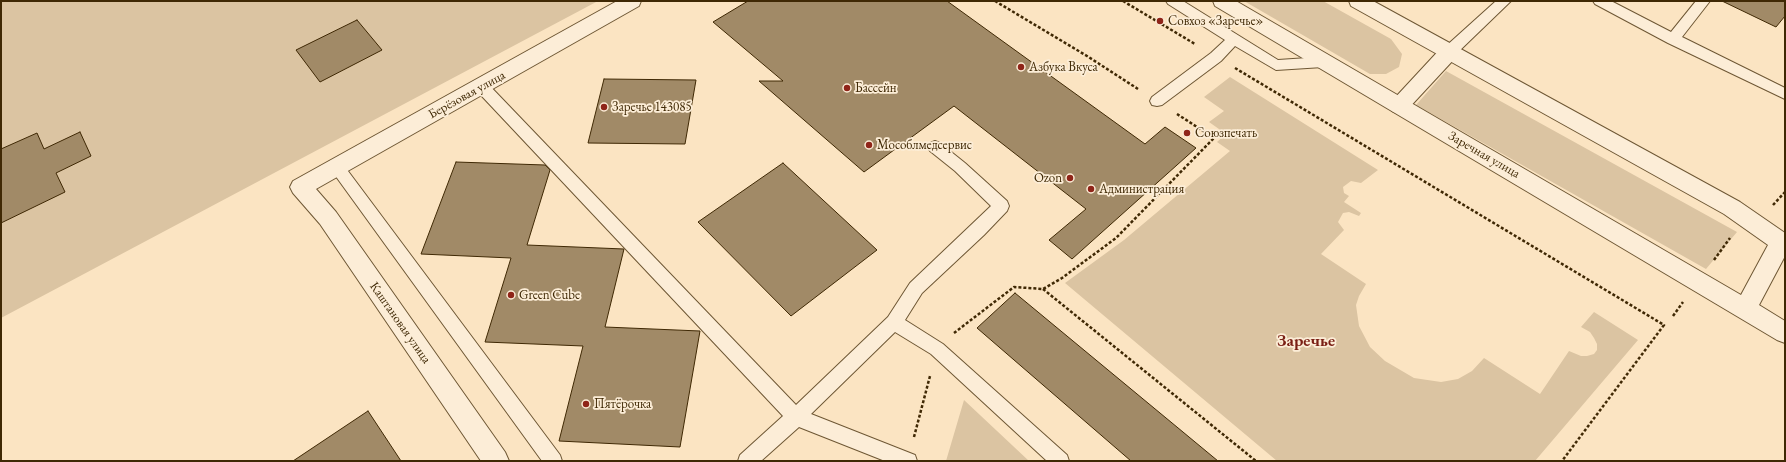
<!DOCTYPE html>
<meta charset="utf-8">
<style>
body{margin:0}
#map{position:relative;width:1786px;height:462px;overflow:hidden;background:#fbe4c2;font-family:"EB Garamond",serif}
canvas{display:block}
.frame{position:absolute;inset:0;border:2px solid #3f2804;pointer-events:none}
</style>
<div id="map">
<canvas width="1786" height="462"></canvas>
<div class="frame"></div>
</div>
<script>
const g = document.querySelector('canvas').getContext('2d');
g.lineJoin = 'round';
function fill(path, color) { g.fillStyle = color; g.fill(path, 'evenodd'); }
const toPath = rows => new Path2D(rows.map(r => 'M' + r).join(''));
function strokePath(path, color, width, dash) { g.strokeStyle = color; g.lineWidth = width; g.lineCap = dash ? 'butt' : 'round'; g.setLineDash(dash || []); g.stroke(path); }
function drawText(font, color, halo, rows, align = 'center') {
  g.font = font + ' "EB Garamond",serif'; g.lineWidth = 3.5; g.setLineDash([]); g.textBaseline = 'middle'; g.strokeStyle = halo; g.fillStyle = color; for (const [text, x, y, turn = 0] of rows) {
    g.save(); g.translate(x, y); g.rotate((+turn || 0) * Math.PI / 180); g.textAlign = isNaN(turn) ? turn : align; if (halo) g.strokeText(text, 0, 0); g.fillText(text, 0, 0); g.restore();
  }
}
fill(toPath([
 [1,1,598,1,1,318],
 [1244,1,1323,1,1391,39,1402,54,1399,67,1386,74,1370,74],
 [1446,71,1737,232,1706,269,1416,105],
 [1230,77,1378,170,1361,183,1351,181,1343,187,1344,193,1349,196,1344,202,1361,213,1359,216,1349,212,1343,213,1338,222,1344,230,1321,254,1366,284,1359,296,1356,305,1359,326,1370,347,1385,361,1414,378,1441,382,1458,379,1472,371,1484,358,1540,394,1569,351,1581,356,1587,356,1594,354,1597,350,1597,344,1594,338,1590,332,1581,327,1594,312,1638,340,1535,461,1277,461,1065,283,1124,240,1230,151,1217,142,1226,134,1209,122,1224,111,1204,97],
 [964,400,1029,461,946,461]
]), '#dbc4a2');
const building = toPath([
 [748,1,947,1,1145,144,1165,127,1196,148,1072,259,1049,240,1086,209,954,106,864,172,759,81,783,81,713,22,748,1],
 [1722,1,1785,1,1785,16,1776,27,1722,1],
 [357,20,382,50,320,82,296,50,357,20],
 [604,79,696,80,685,144,588,143,604,79],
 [80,132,91,156,56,173,65,192,1,223,1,149,37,133,44,149,80,132],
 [456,162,545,165,550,170,527,245,624,249,605,327,700,331,680,447,559,441,583,346,485,342,511,258,421,254,456,162],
 [783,163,877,250,791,316,698,222,783,163],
 [1015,293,1218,461,1131,461,977,328,1015,293],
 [368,411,401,461,293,461,368,411]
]);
fill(building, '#a18a67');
strokePath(building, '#3f2804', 1);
const service = toPath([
 [1166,1,1183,1,1278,60,1323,57,1328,58,1330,62,1328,66,1323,67,1276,70,1235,46,1221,61,1162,105,1157,106,1152,105,1150,101,1152,97,1211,53,1225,40,1168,4,1166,1],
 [1496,1,1511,1,1455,55,1450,56,1445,55,1443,51,1445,47,1496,1],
 [1593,1,1611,1,1671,32,1696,1,1710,1,1682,37,1785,88,1785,99,1668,43,1595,4,1593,1],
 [482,82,487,83,796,405,888,317,910,283,991,206,955,171,930,151,927,147,930,143,935,141,940,143,965,163,1007,201,1009,206,1007,211,984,235,922,293,905,320,943,344,1067,455,1069,461,1047,461,931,354,895,332,811,414,915,455,917,461,885,461,799,427,761,461,738,461,740,455,783,416,477,91,475,87,477,83,482,82],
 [337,161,342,163,560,455,562,461,542,461,332,171,329,167,332,163,337,161]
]);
const minor = toPath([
 [617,1,641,1,639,6,316,189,336,212,505,452,509,461,481,461,320,224,293,193,290,187,293,181,617,1],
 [1450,44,1457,46,1460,51,1457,56,1406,111,1399,114,1392,111,1389,106,1392,101,1443,46,1450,44]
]);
const tertiary = toPath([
 [1213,1,1236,1,1741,295,1768,245,1724,214,1351,6,1349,1,1373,1,1740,202,1785,233,1785,256,1759,305,1785,321,1785,343,1777,340,1215,6,1213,1]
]);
strokePath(service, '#6e5734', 2);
strokePath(minor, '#6e5734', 2);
strokePath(tertiary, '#6e5734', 2);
strokePath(toPath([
 [995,1,1087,56,1138,89],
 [1123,1,1195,44],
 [1235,68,1664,325,1562,461],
 [1773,205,1785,192],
 [1714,260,1730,238],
 [1043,289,1256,461],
 [1673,316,1683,302],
 [954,333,1014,287,1043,289,1062,278,1116,238,1214,138,1177,114],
 [914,437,930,376]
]), '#3f2804', 2.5, [3, 2]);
fill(service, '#fcedd7');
fill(minor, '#fcedd7');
fill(tertiary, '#fcedd7');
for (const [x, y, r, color] of [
 [1160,21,4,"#8f2418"],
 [1021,67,4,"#8f2418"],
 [847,88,4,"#8f2418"],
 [604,107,4,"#8f2418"],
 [1187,133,4,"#8f2418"],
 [869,145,4,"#8f2418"],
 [1070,178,4,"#8f2418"],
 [1091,189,4,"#8f2418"],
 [511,295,4,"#8f2418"],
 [586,404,4,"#8f2418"]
]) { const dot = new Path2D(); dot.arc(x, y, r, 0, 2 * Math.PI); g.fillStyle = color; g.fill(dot); strokePath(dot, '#fcedd7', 1.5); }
drawText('13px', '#3f2804', '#fcedd7', [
 ["Совхоз «Заречье»",1168,21],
 ["Азбука Вкуса",1029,67],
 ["Бассейн",855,88],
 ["Заречье 143085",612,107],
 ["Союзпечать",1195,133],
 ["Мособлмедсервис",877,145],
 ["Ozon",1062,178,"right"],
 ["Администрация",1099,189],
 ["Green Cube",519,295],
 ["Пятёрочка",594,404]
], 'left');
drawText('13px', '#3f2804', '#fcedd7', [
 ["Берёзовая улица",467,95,-29],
 ["Заречная улица",1484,155,30],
 ["Каштановая улица",400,323,55]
]);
drawText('bold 17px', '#7a1f14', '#fcedd7', [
 ["Заречье",1306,341]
]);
</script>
